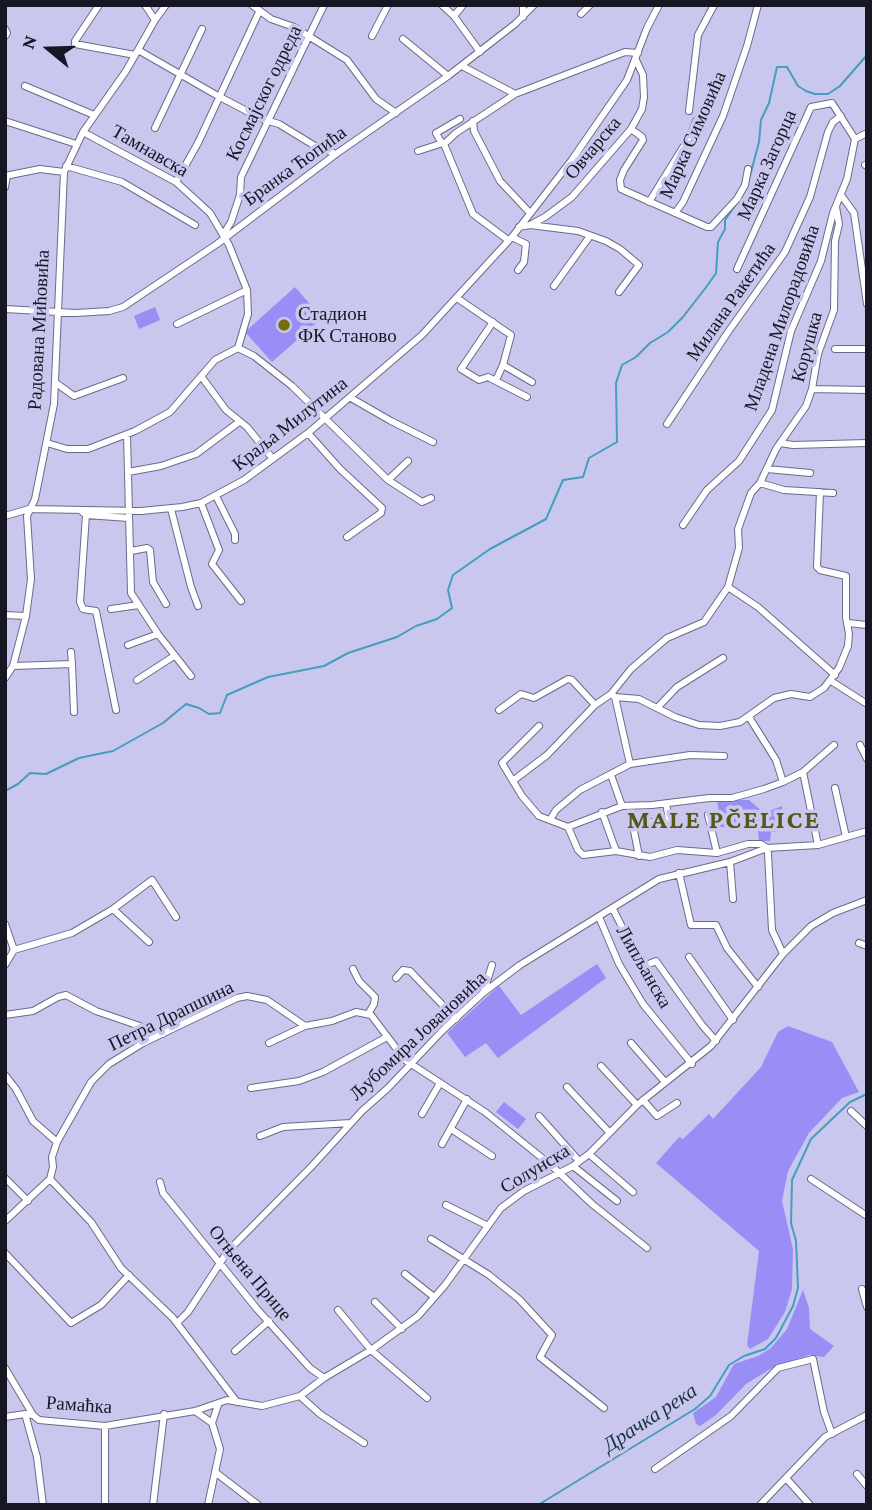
<!DOCTYPE html>
<meta charset="utf-8">
<style>
body{margin:0}
#map{position:relative;width:872px;height:1510px;overflow:hidden;background:#c9c7ed;font-family:"Crimson Pro",serif}
canvas{display:block}
.frame{position:absolute;inset:0;border:7px solid #171623;pointer-events:none}
.north{position:absolute;left:14px;top:14px;width:70px;height:70px;-webkit-text-stroke:5px #c9c7ed;paint-order:stroke;rotate:289deg;font-size:19px;font-weight:700;line-height:28px;text-align:center;color:#171623}
.north::after{content:'';display:block;margin:auto;width:24px;height:32px;background:#171623;clip-path:polygon(50% 0,100% 100%,50% 72%,0 100%)}
</style>
<div id="map">
<canvas width="872" height="1510"></canvas>
<div class="frame"></div>
<div class="north">N</div>
</div>
<script>
const g = document.querySelector('canvas').getContext('2d');
g.lineJoin = 'round';
function fill(path, color) { g.fillStyle = color; g.fill(path, 'evenodd'); }
const toPath = rows => new Path2D(rows.map(r => 'M' + r).join(''));
function strokePath(path, color, width, dash) { g.strokeStyle = color; g.lineWidth = width; g.lineCap = dash ? 'butt' : 'round'; g.setLineDash(dash || []); g.stroke(path); }
function drawText(font, color, halo, rows, align = 'center') {
  g.font = font + ' "Crimson Pro",serif'; g.lineWidth = 7; g.setLineDash([]); g.textBaseline = 'middle'; g.strokeStyle = halo; g.fillStyle = color; for (const [text, x, y, turn = 0] of rows) {
    g.save(); g.translate(x, y); g.rotate((+turn || 0) * Math.PI / 180); g.textAlign = isNaN(turn) ? turn : align; if (halo) g.strokeText(text, 0, 0); g.fillText(text, 0, 0); g.restore();
  }
}
fill(toPath([
 [295,287,322,318,272,362,245,332],
 [155,307,160,320,139,329,134,316],
 [717,800,749,800,764,813,782,806,784,830,771,832,770,841,763,841,759,840,758,832,754,827,715,827,714,820,719,819,719,812],
 [597,964,606,978,498,1058,486,1043,465,1057,447,1033,499,986,521,1015],
 [788,1026,832,1042,859,1092,842,1098,809,1133,788,1171,782,1201,793,1249,792,1289,785,1312,768,1339,750,1349,747,1345,759,1251,656,1163,679,1137,683,1139,709,1114,713,1119,761,1067,778,1032],
 [504,1102,526,1119,518,1129,496,1112],
 [803,1290,809,1308,810,1329,834,1346,824,1357,809,1355,772,1368,746,1384,716,1415,700,1426,696,1424,693,1413,716,1397,734,1364,758,1356,771,1348,787,1329]
]), '#998df6');
strokePath(toPath([
 [750,176,759,142,761,120,769,103,777,67,787,67,798,86,806,91,815,94,828,94,840,86,867,55],
 [5,791,18,784,30,773,46,774,79,758,113,751,163,723,186,704,199,708,209,714,220,713,227,695,268,677,324,666,348,653,397,637,416,626,437,619,452,608,448,590,453,575,490,549,546,519,563,480,583,477,589,458,617,442,616,383,622,365,636,357,650,343,668,332,683,317,707,286,716,273,718,242,725,229,725,220,737,203],
 [5,820,5,823],
 [538,1505,695,1409,710,1396,729,1365,744,1356,765,1349,776,1338,793,1306,798,1288,796,1241,791,1223,792,1180,811,1139,850,1102,867,1094]
]), '#459dbf', 2);
const minor = toPath([
 [99,5,75,41,75,44,135,55],
 [145,5,155,20],
 [252,5,271,19,294,27,347,60,376,99,396,113],
 [442,5,454,16,480,52],
 [523,5,523,17],
 [581,14,590,5],
 [454,16,463,5],
 [5,29,7,33,5,36],
 [372,36,388,5],
 [403,39,448,76],
 [138,50,218,96,262,119,279,124,315,146,336,154],
 [462,66,515,94,625,52,638,53],
 [25,86,94,115],
 [689,111,698,35,714,5],
 [5,121,76,144],
 [473,121,474,131,500,181,530,213],
 [155,128,202,29],
 [631,129,642,137,643,140,624,170,620,180,621,189,707,227,711,227,737,199,745,185,748,169],
 [83,132,176,182,210,213,229,245,247,290,248,314,238,348],
 [855,139,867,133],
 [441,142,436,133,460,119],
 [444,144,473,214,508,240],
 [444,144,456,133,515,94],
 [418,151,443,143],
 [865,165,867,164],
 [66,166,122,182,195,225],
 [5,176,40,169,64,172],
 [176,182,198,143,259,12],
 [5,187,7,176],
 [841,195,854,213,867,304],
 [649,202,690,136,696,121],
 [675,213,683,202,723,116,747,46,758,5],
 [530,225,578,231,606,241,620,249,639,265,619,292],
 [519,227,530,225,545,217,572,197,631,129,642,109,644,97,643,75,636,60],
 [223,235,231,222,240,195,241,177,324,5],
 [512,237,526,244,524,262,518,270],
 [737,269,811,107,832,103,855,139],
 [554,286,590,236],
 [457,298,511,335,503,365],
 [5,309,76,313,109,311,123,307,217,244,336,154,448,76,515,24,534,5],
 [493,322,461,369,479,380,488,377,527,397],
 [177,324,247,290],
 [835,349,867,349],
 [201,376,226,410,247,427,273,459],
 [496,380,503,365,532,382],
 [56,383,74,396,123,378],
 [812,389,867,390],
 [351,398,391,421,433,442],
 [667,424,728,332,785,252,810,197,828,132,833,122,841,116],
 [308,433,340,469,382,508,381,513,347,537],
 [127,435,131,593,158,634,191,676],
 [47,443,67,449,88,449,135,431,170,412,215,360,238,348,254,356,292,386,388,480,422,502,431,498],
 [780,443,793,445,867,443],
 [767,469,810,473],
 [128,472,161,466,196,454,239,422],
 [388,480,408,461],
 [760,483,784,490,833,493],
 [216,496,235,534,235,540],
 [201,503,219,550,212,564,241,601],
 [171,509,191,587,198,606],
 [81,511,86,515,80,602,83,609,96,611,116,710],
 [86,515,129,518],
 [5,516,29,509,141,511,182,507,201,503,244,480,308,433,422,335,512,237,571,161,627,80,647,28,659,5],
 [683,525,707,490,739,461,772,410,791,331,821,261,833,213,847,179,855,139],
 [131,551,147,548,150,550,153,582,166,604],
 [728,587,758,607,835,675],
 [111,609,139,605],
 [5,615,26,616],
 [848,623,867,625],
 [128,645,158,634],
 [72,664,74,712],
 [13,666,72,664,71,652],
 [5,678,13,666,26,616,31,579,27,516,35,499,54,404,64,172,83,132,126,71,155,20,166,5],
 [137,680,174,656],
 [831,681,867,704],
 [611,694,615,697,639,699,675,717,699,725,720,726,740,722,774,698,791,694,810,697,824,688,839,668,848,646,849,634,846,618,846,576,820,570,817,567,820,492],
 [615,697,630,764],
 [657,708,677,687,723,658],
 [499,710,521,694,534,698,568,679,572,680,595,705],
 [749,717,776,760,783,782],
 [539,726,502,763,522,796,539,816,568,827,578,850,583,855,616,851,650,857,677,850,717,853,748,844,761,844,767,848,768,853,772,930,783,954],
 [860,745,867,759],
 [803,772,818,845],
 [611,775,622,806],
 [514,780,547,755,595,705,611,694,631,669,667,638,704,622,728,587,739,548,738,529,751,493,760,483,776,449,806,406,812,389,818,354,834,310,835,241,839,224,836,207],
 [835,788,846,837],
 [602,812,616,851],
 [708,815,717,853],
 [550,820,556,810,580,790,630,764,690,755,724,756],
 [568,827,622,806,652,805,709,798,732,798,764,789,783,782,803,772,834,745],
 [639,856,633,826,669,819,666,804],
 [730,862,733,899],
 [679,873,691,925,716,925,727,948,758,987],
 [113,909,149,942],
 [613,909,641,965,644,966,656,961,702,1025,716,1041],
 [599,917,619,964,643,1004,692,1064],
 [5,924,14,950],
 [859,943,867,946],
 [689,957,733,1020],
 [5,965,14,950,72,933,113,909,152,880,176,917],
 [353,969,359,981,375,997,374,1004,368,1014],
 [396,978,403,970,410,971,456,1019],
 [484,991,492,965],
 [5,1015,33,1011,58,997,66,995,96,1011,163,1034],
 [269,1043,305,1026],
 [631,1043,665,1082],
 [601,1066,637,1105],
 [5,1075,16,1089,33,1121,57,1142],
 [567,1087,609,1132],
 [251,1088,299,1081,323,1072,387,1037],
 [643,1100,657,1116,677,1103],
 [851,1111,867,1126],
 [422,1114,440,1083],
 [539,1116,579,1161],
 [451,1129,492,1156],
 [260,1136,283,1127,351,1123],
 [442,1144,467,1099],
 [589,1154,633,1192],
 [573,1166,617,1201],
 [5,1178,28,1201],
 [50,1179,91,1222,121,1268,173,1318,237,1402],
 [811,1179,867,1216],
 [160,1182,163,1193,257,1309,310,1368,324,1378],
 [446,1205,488,1226],
 [5,1221,50,1179,53,1167,52,1157,57,1142,91,1082,109,1064,143,1043,237,998,247,996,267,1000,305,1026,332,1021,356,1012,371,1015,405,1060,485,1112,552,1166,592,1204,647,1248],
 [431,1239,489,1275,519,1299,552,1335,540,1357,604,1408],
 [5,1253,71,1323,101,1305,129,1275],
 [405,1274,434,1297],
 [862,1289,867,1307],
 [375,1302,402,1329],
 [338,1310,371,1350,427,1398],
 [177,1323,188,1312,228,1251,312,1166,362,1111,388,1088,443,1030,483,993,520,965,659,879,730,862,767,848,818,845,867,831],
 [235,1351,269,1321],
 [5,1368,33,1415,39,1420,105,1426,195,1411,227,1400,262,1406,300,1396,324,1378,371,1350,418,1316,445,1285,501,1208,524,1191,573,1166,589,1154,637,1105,711,1046,783,954,811,926,833,913,867,900],
 [300,1396,320,1414,364,1443],
 [195,1411,212,1423],
 [33,1415,25,1414,37,1457,43,1505],
 [5,1417,25,1414],
 [105,1426,105,1505],
 [655,1469,731,1416,778,1368,813,1359,824,1412,832,1434],
 [215,1472,258,1505],
 [857,1474,867,1486],
 [786,1478,810,1505],
 [153,1505,164,1414],
 [208,1505,220,1449,212,1423,218,1405],
 [760,1505,825,1437,867,1415]
]);
strokePath(minor, '#6b6a8b', 8);
strokePath(minor, '#fff', 6);
for (const [x, y, r, color] of [
 [284,325,7,"#736f10"]
]) { const dot = new Path2D(); dot.arc(x, y, r, 0, 2 * Math.PI); g.fillStyle = color; g.fill(dot); strokePath(dot, '#c9c7ed', 2.5); }
drawText('19px', '#171623', '#c9c7ed', [
 ["Космајског одреда",264,93,-64],
 ["Марка Симовића",693,135,-66],
 ["Овчарска",593,148,-50],
 ["Тамнавска",150,151,30],
 ["Марка Загорца",767,165,-66],
 ["Бранка Ћопића",295,166,-36],
 ["Милана Ракетића",731,302,-55],
 ["Младена Милорадовића",782,318,-71],
 ["Радована Мићовића",39,330,-87],
 ["Корушка",807,347,-75],
 ["Краља Милутина",290,424,-38],
 ["Липљанска",644,967,60],
 ["Петра Драпшина",171,1016,-26],
 ["Љубомира Јовановића",418,1036,-43],
 ["Солунска",535,1169,-31],
 ["Огњена Прице",250,1273,50],
 ["Рамаћка",79,1405,4]
]);
drawText('19px', '#171623', '#c9c7ed', [
 ["Стадион",298,314],
 ["ФК Станово",298,336]
], 'left');
drawText('italic 21px', '#18333e', '#c9c7ed', [
 ["Драчка река",650,1418,-33]
]);
g.letterSpacing = '2px';
drawText('bold 26px', '#585519', '#c9c7ed', [
 ["MALE PČELICE",724,820]
]);
g.letterSpacing = '0px';
</script>
